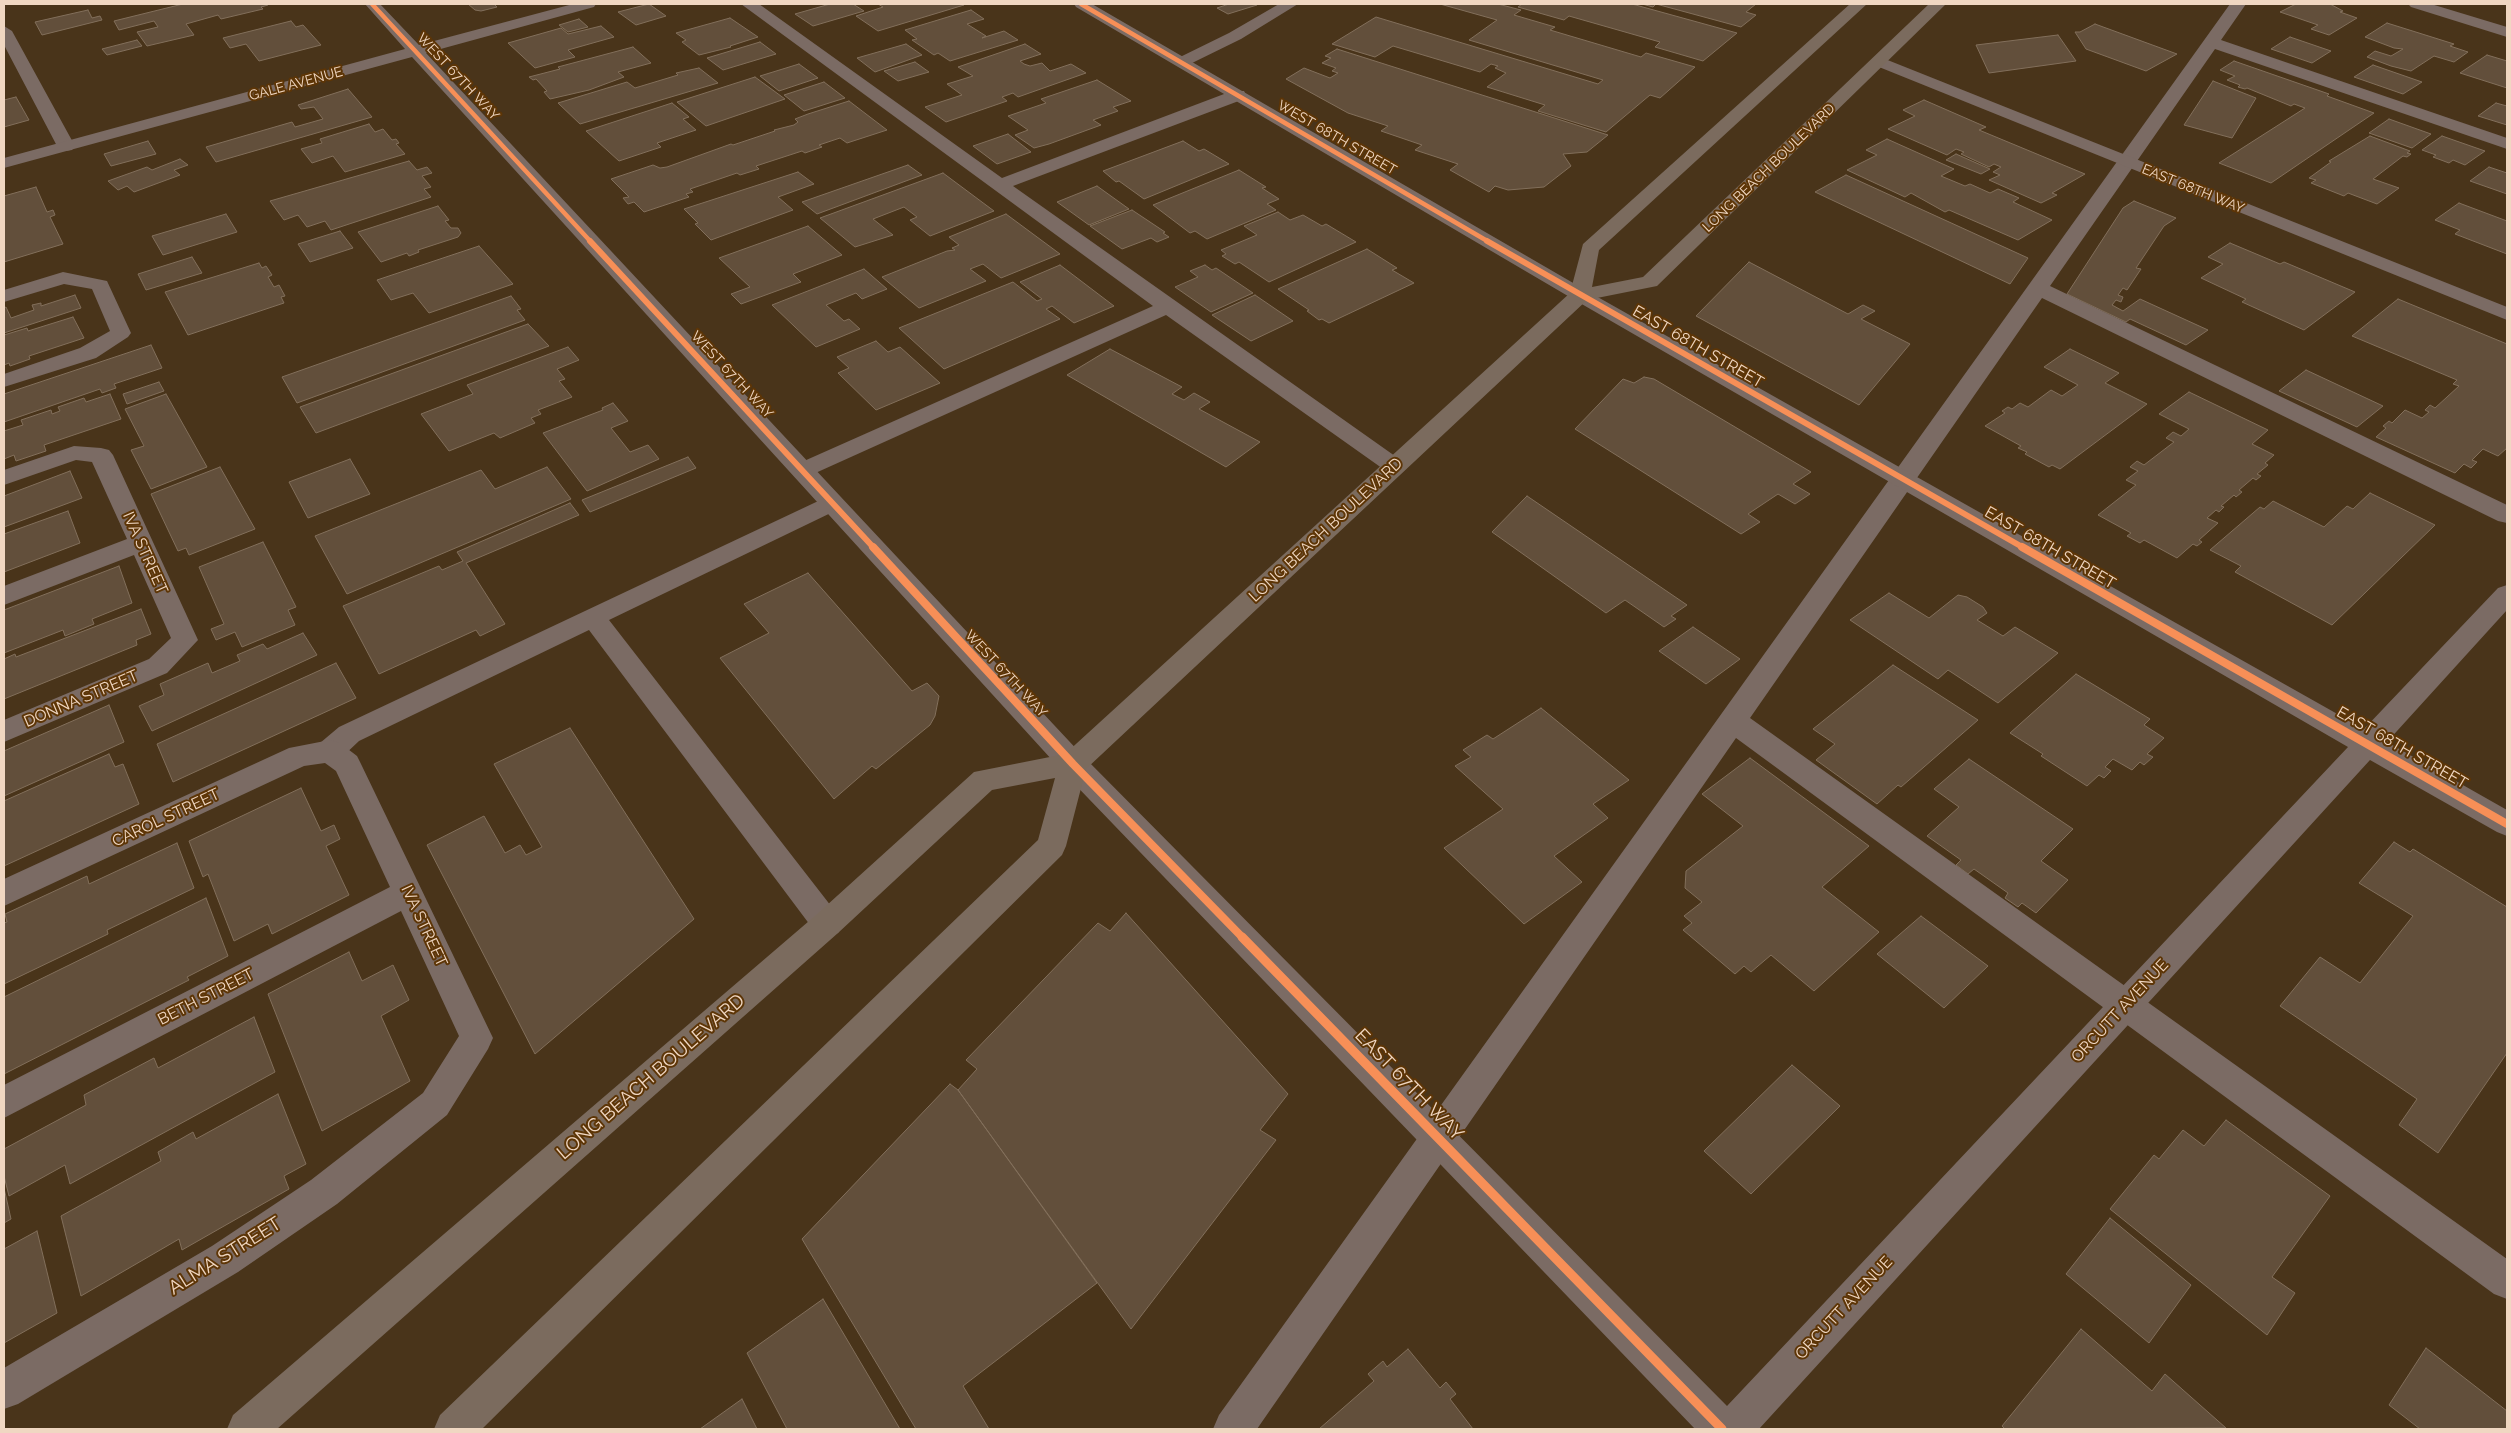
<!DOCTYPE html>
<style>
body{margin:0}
#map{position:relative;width:2511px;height:1433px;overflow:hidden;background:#49341a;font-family:Raleway,sans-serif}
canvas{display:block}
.frame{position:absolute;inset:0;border:5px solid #f0d7c2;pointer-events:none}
</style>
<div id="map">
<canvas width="2511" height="1433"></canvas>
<div class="frame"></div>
</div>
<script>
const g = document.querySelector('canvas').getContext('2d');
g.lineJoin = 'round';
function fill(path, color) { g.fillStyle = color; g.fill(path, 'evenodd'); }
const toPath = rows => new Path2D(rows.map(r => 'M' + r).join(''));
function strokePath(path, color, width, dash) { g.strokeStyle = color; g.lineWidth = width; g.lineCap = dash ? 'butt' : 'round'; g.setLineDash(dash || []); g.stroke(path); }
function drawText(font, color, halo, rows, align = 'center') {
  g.font = font + ' Raleway,sans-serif'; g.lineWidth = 4; g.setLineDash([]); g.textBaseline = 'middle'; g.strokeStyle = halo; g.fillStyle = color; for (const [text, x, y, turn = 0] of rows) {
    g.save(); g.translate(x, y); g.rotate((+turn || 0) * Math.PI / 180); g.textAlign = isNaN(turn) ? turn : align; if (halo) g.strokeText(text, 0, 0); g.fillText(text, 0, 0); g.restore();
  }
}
const building = toPath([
 [183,4,267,4,268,5,261,7,263,9,221,19,218,15,186,24,194,35,147,46,137,32,158,27,154,21,119,30,114,21,183,4],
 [468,4,498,4,495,5,497,7,481,11,475,10,468,4],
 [649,4,666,16,636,25,618,12,649,4],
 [830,4,853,4,864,11,813,26,795,14,830,4],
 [878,4,961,4,964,5,878,31,856,16,883,7,878,4],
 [1229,4,1255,4,1257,5,1228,14,1217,8,1229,4],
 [1440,4,1498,4,1521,10,1514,15,1555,27,1550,30,1641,57,1646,53,1695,67,1660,98,1650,95,1606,132,1538,111,1545,105,1487,87,1506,73,1495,68,1498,66,1491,64,1480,72,1393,46,1375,57,1332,44,1376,17,1598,84,1603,80,1469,40,1497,20,1440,4],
 [1522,4,1632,4,1737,33,1703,61,1655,47,1660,42,1569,16,1564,20,1518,7,1522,4],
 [1642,4,1756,4,1746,12,1756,15,1741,27,1656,4,1653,7,1642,4],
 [2296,4,2330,4,2343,11,2340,12,2357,18,2329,35,2311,29,2318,25,2280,12,2296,4],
 [88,10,92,18,100,16,102,20,42,35,35,22,88,10],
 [971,10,984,19,967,24,986,36,982,38,1004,31,1018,40,950,61,938,53,934,55,912,40,917,39,905,30,971,10],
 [730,18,758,37,730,46,731,47,699,55,682,42,686,40,676,33,730,18],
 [579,19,588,27,568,32,559,25,579,19],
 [291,21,296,27,303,25,321,45,259,61,246,44,230,48,223,38,291,21],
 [2387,23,2454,44,2450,46,2468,52,2454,62,2434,56,2411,71,2391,66,2367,57,2375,51,2391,56,2403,49,2394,48,2365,37,2387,23],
 [2095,24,2177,54,2146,71,2086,49,2075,32,2080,32,2095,24],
 [601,26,614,37,568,50,575,57,535,68,508,43,561,28,568,34,601,26],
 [2058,35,2076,61,1989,73,1976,45,2058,35],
 [2290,37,2331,51,2312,63,2271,49,2290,37],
 [137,40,142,46,107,55,102,49,137,40],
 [760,42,776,54,723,70,707,58,760,42],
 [906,44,922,55,875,72,857,58,906,44],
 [1025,44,1041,54,1020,61,1024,64,1030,66,1042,63,1050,71,1071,64,1086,73,1018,97,1013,93,1002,97,1007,101,946,122,925,107,962,95,947,84,973,76,958,67,1025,44],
 [633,47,651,63,618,72,624,77,589,90,550,99,544,92,547,91,536,79,533,80,529,77,560,69,558,67,633,47],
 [1337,49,1608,135,1587,152,1563,154,1571,166,1544,187,1508,190,1495,186,1489,192,1450,170,1458,164,1415,150,1422,145,1381,131,1388,126,1348,113,1286,79,1304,68,1330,78,1338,73,1332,71,1336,68,1322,63,1331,58,1325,56,1337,49],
 [2487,55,2507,61,2507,88,2460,73,2487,55],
 [2234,61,2329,94,2327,96,2374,113,2271,183,2219,163,2305,108,2294,104,2291,106,2247,88,2245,89,2238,87,2240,85,2227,80,2235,76,2220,70,2234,61],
 [915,62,929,72,898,81,884,71,915,62],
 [799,64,818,78,779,91,760,76,799,64],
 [2373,65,2422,82,2403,94,2354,77,2373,65],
 [699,68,718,83,580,124,558,103,627,82,635,88,678,75,676,73,699,68],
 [755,77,785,99,706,126,677,102,755,77],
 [1097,80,1131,101,1113,107,1118,111,1093,120,1101,125,1049,144,1034,148,1015,135,1028,130,1008,116,1046,103,1041,99,1097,80],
 [2213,81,2256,98,2232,138,2184,125,2213,81],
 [824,82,845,98,804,111,784,95,824,82],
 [348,89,372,117,216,162,206,147,292,122,295,127,323,119,314,107,301,109,298,105,348,89],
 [16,97,29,120,4,127,4,100,16,97],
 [1924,100,1986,127,1979,130,2085,174,2052,193,2057,195,2041,203,1989,180,2000,175,1993,172,2001,167,1994,164,1989,167,1961,154,1964,152,1956,149,1947,155,1888,129,1915,116,1903,110,1924,100],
 [849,101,887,130,847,143,840,138,819,145,822,147,805,153,802,151,756,166,759,169,740,175,737,173,690,189,693,192,686,194,689,197,644,212,634,202,628,204,623,198,629,197,611,179,653,165,660,168,667,167,731,144,733,145,775,131,774,130,794,125,798,122,795,119,808,114,849,101],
 [672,103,689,117,683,119,696,130,657,143,661,147,619,161,586,131,672,103],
 [2496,103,2507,106,2507,125,2478,116,2496,103],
 [2389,119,2431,134,2412,148,2369,133,2389,119],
 [369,124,375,132,383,129,392,140,396,139,399,143,396,144,405,154,345,172,333,156,312,163,301,149,322,143,320,139,369,124],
 [1008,134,1031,152,997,164,973,146,1008,134],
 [2370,136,2410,151,2407,153,2411,154,2407,157,2403,156,2373,179,2399,188,2377,204,2348,193,2344,196,2311,183,2316,180,2309,178,2331,162,2329,161,2370,136],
 [2442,136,2485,151,2465,165,2453,160,2449,163,2433,157,2436,155,2422,150,2442,136],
 [1887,139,1954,169,1941,176,1965,186,1970,184,1990,193,1998,189,2019,198,2013,202,2052,220,2018,240,1949,210,1945,212,1911,193,1905,197,1847,170,1877,155,1866,150,1887,139],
 [148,141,156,154,111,166,104,154,148,141],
 [1183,141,1199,151,1204,149,1229,164,1144,199,1119,181,1116,182,1103,171,1183,141],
 [1956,154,1990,169,1981,174,1946,160,1956,154],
 [180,159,188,165,174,170,180,175,134,192,127,186,118,190,108,181,147,167,152,170,180,159],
 [409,161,417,170,427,167,432,173,422,176,431,187,424,189,431,197,331,230,325,221,307,227,298,215,284,220,270,201,409,161],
 [908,165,922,175,817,214,802,202,908,165],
 [2489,167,2507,173,2507,194,2470,181,2489,167],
 [1239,170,1266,187,1262,188,1279,199,1267,204,1276,210,1207,239,1195,231,1190,233,1153,205,1239,170],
 [798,172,814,184,778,197,793,210,711,240,695,224,698,223,684,209,798,172],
 [943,173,994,211,930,236,910,220,917,217,904,207,873,219,893,235,855,247,820,218,943,173],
 [1846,175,2028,258,2010,284,1815,192,1846,175],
 [1097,186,1129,209,1089,225,1057,202,1097,186],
 [36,187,47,212,53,210,55,215,50,217,63,244,4,262,4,196,36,187],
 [2134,201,2176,218,2164,226,2136,268,2141,269,2127,290,2123,288,2118,295,2123,297,2121,302,2116,300,2112,305,2123,311,2140,299,2208,330,2186,345,2130,319,2126,322,2067,294,2123,208,2134,201],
 [2459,203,2507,221,2507,254,2455,234,2460,230,2435,220,2459,203],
 [438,206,449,220,445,221,451,228,458,228,461,233,458,237,418,250,419,252,409,256,407,253,381,262,358,232,438,206],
 [1132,210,1165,232,1163,233,1169,237,1157,242,1151,238,1122,249,1090,226,1132,210],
 [1278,212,1290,220,1303,215,1322,226,1326,224,1356,242,1269,282,1239,262,1235,264,1222,256,1226,254,1221,250,1257,235,1244,226,1278,212],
 [226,214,237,232,163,255,152,236,226,214],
 [1006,214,1060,254,1001,278,983,264,970,269,986,281,919,308,882,277,947,251,955,250,952,248,959,245,949,237,1006,214],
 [808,226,842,255,793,274,801,282,741,304,731,294,750,287,719,258,808,226],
 [340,231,353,248,310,262,298,244,340,231],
 [2230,243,2280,264,2284,262,2355,292,2304,330,2242,302,2246,299,2201,278,2223,264,2208,257,2230,243],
 [479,246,513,284,429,313,413,293,391,300,377,280,479,246],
 [1367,249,1397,268,1392,270,1414,283,1329,323,1322,319,1319,320,1307,311,1309,310,1278,289,1367,249],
 [192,257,202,273,146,290,138,274,192,257],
 [1749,262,1848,314,1863,305,1875,311,1861,319,1910,344,1859,405,1696,316,1749,262],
 [259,263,262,268,266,266,272,275,268,277,274,287,279,285,285,296,281,297,284,303,188,335,165,292,259,263],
 [1060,265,1114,306,1074,323,1052,306,1046,309,1060,319,944,369,899,328,1013,282,1037,301,1042,299,1020,282,1060,265],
 [1205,265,1212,270,1216,268,1253,293,1211,312,1175,287,1198,277,1190,271,1205,265],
 [864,269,887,289,862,299,856,293,826,305,844,321,849,319,860,329,816,347,772,305,864,269],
 [75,295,81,308,4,333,4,308,6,307,11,318,34,310,32,305,41,303,41,306,75,295],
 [1255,295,1293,321,1251,341,1212,315,1255,295],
 [511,296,521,309,517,310,525,320,297,403,282,377,511,296],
 [2398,299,2507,344,2507,448,2498,456,2483,449,2472,460,2477,462,2471,468,2464,464,2455,473,2376,437,2386,428,2383,426,2389,421,2392,423,2405,410,2422,418,2429,412,2425,410,2430,405,2435,408,2459,386,2453,384,2457,380,2352,336,2398,299],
 [73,317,84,338,29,356,30,359,10,366,9,363,4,365,4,335,27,328,28,331,73,317],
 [528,324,549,346,316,433,300,407,528,324],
 [876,341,888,352,900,347,940,383,876,410,838,373,849,368,837,357,876,341],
 [151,345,162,368,114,384,116,388,102,393,100,389,4,422,4,394,151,345],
 [568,347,579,360,557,369,565,379,559,381,572,397,538,410,541,414,531,418,535,423,500,438,494,433,449,451,421,414,473,394,467,385,568,347],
 [1110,349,1182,387,1172,394,1184,400,1194,393,1210,402,1199,409,1260,442,1226,467,1067,375,1110,349],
 [2070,349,2119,373,2105,383,2147,404,2060,469,2052,465,2049,467,2025,454,2027,452,2018,448,2021,446,1985,426,2005,413,2002,411,2008,407,2012,409,2020,403,2028,407,2051,390,2062,396,2078,385,2044,367,2070,349],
 [2306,370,2383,406,2357,427,2279,391,2306,370],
 [1644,377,1654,379,1811,472,1793,484,1810,494,1795,504,1778,494,1748,514,1760,522,1741,534,1575,429,1623,379,1634,383,1644,377],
 [159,382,164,391,127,404,123,394,159,382],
 [2189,392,2268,430,2252,444,2274,455,2265,463,2268,465,2257,474,2261,476,2256,480,2253,478,2239,490,2242,492,2236,497,2234,495,2221,506,2224,507,2219,512,2216,510,2207,518,2218,523,2199,540,2202,542,2197,546,2193,544,2177,558,2144,540,2140,543,2127,536,2131,533,2098,515,2136,485,2126,480,2138,471,2130,467,2137,461,2144,465,2174,442,2166,438,2173,432,2181,436,2189,429,2159,414,2189,392],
 [110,394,121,419,44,445,46,451,16,461,14,455,4,459,4,431,23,425,21,420,51,410,52,414,60,411,58,407,84,398,86,402,110,394],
 [166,394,207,467,151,489,131,450,144,446,125,409,166,394],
 [613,403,628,421,611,428,630,452,648,445,659,459,587,491,543,433,603,410,602,408,613,403],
 [688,457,696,468,590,512,582,500,688,457],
 [350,459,370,494,308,518,289,482,350,459],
 [220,467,255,529,189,555,186,548,178,551,151,494,220,467],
 [547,467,571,499,347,594,315,536,481,470,495,489,547,467],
 [70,471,82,498,4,527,4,496,70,471],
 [2370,493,2435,525,2332,625,2235,572,2241,566,2210,550,2260,507,2264,509,2273,501,2324,527,2347,506,2353,509,2370,493],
 [1527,496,1687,605,1671,616,1676,619,1664,627,1625,600,1606,613,1492,532,1527,496],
 [570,503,579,515,466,563,505,624,480,636,476,630,379,674,343,606,439,566,442,570,463,561,457,552,570,503],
 [68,511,80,543,4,572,4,534,68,511],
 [263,542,296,607,288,610,295,625,242,647,235,632,216,640,211,629,224,624,199,567,263,542],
 [119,566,132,603,92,619,94,624,65,636,63,630,4,653,4,610,119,566],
 [808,573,912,691,927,683,939,696,935,716,930,725,876,769,872,766,834,799,720,658,769,633,744,604,808,573],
 [1889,593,1929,618,1958,595,1967,597,1983,607,1987,613,1977,620,2003,636,2015,627,2058,653,1998,703,1948,670,1938,679,1850,620,1889,593],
 [141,609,151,634,136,640,137,645,4,699,4,659,15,654,16,657,141,609],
 [1693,627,1740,659,1706,684,1659,651,1693,627],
 [303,633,317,655,152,731,139,706,164,695,160,684,208,663,212,673,240,661,237,655,263,644,267,649,303,633],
 [336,663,356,698,173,782,157,744,336,663],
 [1893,665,1978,720,1901,787,1898,785,1877,804,1816,760,1835,744,1813,729,1893,665],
 [2076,674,2150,719,2144,725,2164,738,2147,754,2153,757,2144,765,2140,762,2132,770,2113,759,2105,767,2111,771,2104,778,2099,775,2087,786,2041,756,2043,754,2010,733,2076,674],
 [109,705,124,742,4,796,4,751,109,705],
 [1541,708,1629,780,1593,804,1608,818,1554,856,1582,882,1524,924,1444,848,1503,809,1455,766,1471,757,1463,750,1487,735,1493,739,1541,708],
 [570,728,694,919,535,1054,427,845,484,816,505,853,520,845,526,855,542,847,494,764,570,728],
 [109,754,115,767,123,764,139,804,4,866,4,801,109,754],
 [1750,758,1869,846,1822,887,1879,932,1814,991,1771,955,1751,972,1744,966,1735,974,1683,930,1692,923,1684,916,1702,902,1685,888,1686,871,1743,826,1702,794,1750,758],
 [1969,759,2073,829,2041,861,2068,880,2036,913,2022,903,2018,907,2005,898,2008,893,1974,869,1968,874,1956,865,1961,860,1927,836,1959,807,1934,789,1969,759],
 [301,788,321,831,334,825,340,839,326,846,349,895,272,934,268,924,234,941,208,874,203,877,189,841,301,788],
 [2394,842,2410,852,2413,849,2507,907,2507,1053,2438,1153,2399,1125,2417,1099,2280,1006,2320,957,2360,983,2413,916,2359,883,2394,842],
 [177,843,194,888,107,930,108,934,4,984,4,923,7,922,5,914,87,876,89,884,177,843],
 [206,898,228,956,187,977,189,980,4,1074,4,997,206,898],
 [1126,913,1288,1094,1260,1130,1276,1140,1131,1329,958,1090,977,1069,966,1060,1098,923,1110,931,1126,913],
 [1921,916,1988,966,1944,1008,1877,954,1921,916],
 [349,952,362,981,393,965,409,1000,381,1016,410,1081,322,1131,268,994,349,952],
 [254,1017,275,1072,70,1184,65,1165,9,1196,4,1176,4,1149,86,1105,84,1095,154,1058,158,1068,254,1017],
 [1792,1065,1840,1106,1751,1194,1704,1151,1792,1065],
 [950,1084,958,1090,1097,1283,963,1386,989,1429,916,1429,802,1239,950,1084],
 [278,1094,306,1164,284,1176,289,1189,182,1250,179,1239,81,1296,61,1216,161,1161,158,1152,193,1132,196,1139,278,1094],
 [2226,1120,2330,1196,2272,1277,2295,1293,2267,1335,2110,1209,2154,1155,2159,1159,2183,1130,2204,1146,2226,1120],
 [4,1188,11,1219,4,1223,4,1188],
 [2110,1218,2191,1285,2149,1343,2066,1274,2110,1218],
 [37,1231,57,1313,4,1343,4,1249,37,1231],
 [823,1299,900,1429,787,1429,747,1353,823,1299],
 [2081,1329,2152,1391,2165,1374,2226,1428,2005,1429,2002,1426,2081,1329],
 [2426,1348,2507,1411,2507,1429,2420,1429,2389,1405,2426,1348],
 [1408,1349,1440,1388,1446,1382,1456,1394,1450,1399,1473,1429,1319,1429,1374,1381,1368,1374,1383,1361,1387,1367,1408,1349],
 [742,1399,757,1429,700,1429,742,1399]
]);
fill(building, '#624f3b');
strokePath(building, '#826f5b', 1);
fill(toPath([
 [741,4,759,4,1002,178,1232,91,1244,91,1246,95,1244,99,1013,186,1402,461,1406,466,1402,471,1394,473,1386,471,1166,315,811,475,803,477,795,475,791,470,795,465,1153,306,741,4],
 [1279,4,1298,4,1241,39,1188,65,1176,65,1174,62,1176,59,1229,33,1279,4],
 [2230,4,2246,4,2221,40,2507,138,2507,149,2215,49,2050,286,2507,505,2507,523,2498,521,2042,298,1750,718,2507,1259,2507,1299,2494,1294,1736,738,1257,1429,1213,1429,1219,1415,2230,4],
 [4,26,12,31,75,146,72,150,66,151,60,150,57,146,4,45,4,26],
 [831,495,839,497,843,503,839,509,609,620,838,915,843,924,838,933,827,937,816,933,589,630,359,741,340,759,330,762,320,759,316,751,320,743,339,727,831,495]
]), '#7b6b64');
fill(toPath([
 [365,4,380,4,419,45,573,4,596,4,594,7,426,53,1083,756,1727,1406,2348,747,1573,299,1076,7,1074,4,1092,4,1587,291,2364,729,2498,588,2507,585,2507,610,2387,742,2507,810,2507,836,2497,832,2370,760,1759,1429,1695,1429,1063,772,412,57,4,168,4,158,405,49,365,4],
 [2408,4,2431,4,2507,27,2507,37,2411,7,2408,4],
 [1880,57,2507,307,2507,320,1874,65,1872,62,1880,57],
 [63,272,107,281,131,333,128,337,96,358,4,387,4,374,80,348,110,331,92,289,64,284,4,302,4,290,63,272],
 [74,446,101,448,109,450,113,455,198,640,167,673,4,742,4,720,149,659,171,638,134,555,4,605,4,586,127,539,92,462,76,460,4,485,4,470,74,446],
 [330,740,340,743,357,756,361,764,493,1038,488,1049,447,1115,337,1204,238,1272,18,1404,4,1409,4,1368,212,1246,311,1180,423,1093,459,1036,401,911,4,1118,4,1085,390,887,336,771,325,763,304,766,4,906,4,879,289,748,330,740]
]), '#7b6b64');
fill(toPath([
 [1850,4,1867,4,1599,250,1592,287,1643,277,1929,4,1946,4,1657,286,1587,300,1086,769,1066,846,1062,855,482,1429,434,1429,440,1415,1038,840,1055,778,992,790,838,933,277,1429,227,1429,233,1415,816,915,974,772,1065,754,1570,293,1583,244,1850,4]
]), '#7b6b5e');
strokePath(toPath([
 [372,4,591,242],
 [1081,4,1489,242]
]), '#f78f57', 4.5);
strokePath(toPath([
 [590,241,874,548],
 [1487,241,2024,548]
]), '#f78f57', 6);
strokePath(toPath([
 [873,547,1073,764,1243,938],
 [2022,547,2507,824]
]), '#f78f57', 8);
strokePath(toPath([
 [1242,937,1722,1429]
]), '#f78f57', 9);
drawText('14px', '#f0d7c2', '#5d3506', [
 ["WEST 67TH WAY",458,77,47],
 ["GALE AVENUE",296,84,-15],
 ["WEST 68TH STREET",1337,138,30],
 ["LONG BEACH BOULEVARD",1769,168,-44],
 ["EAST 68TH WAY",2193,189,22],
 ["WEST 67TH WAY",732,375,47],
 ["WEST 67TH WAY",1006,674,47]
]);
drawText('16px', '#f0d7c2', '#5d3506', [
 ["EAST 68TH STREET",1698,347,30],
 ["LONG BEACH BOULEVARD",1326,530,-43],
 ["EAST 68TH STREET",2050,548,30],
 ["IVA STREET",145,553,66],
 ["DONNA STREET",81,699,-23],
 ["EAST 68TH STREET",2402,748,30],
 ["CAROL STREET",166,818,-25],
 ["IVA STREET",424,926,65],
 ["BETH STREET",206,997,-27],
 ["ORCUTT AVENUE",2120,1011,-47],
 ["ORCUTT AVENUE",1844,1308,-47]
]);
drawText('19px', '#f0d7c2', '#5d3506', [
 ["LONG BEACH BOULEVARD",651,1077,-41],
 ["EAST 67TH WAY",1409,1085,46],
 ["ALMA STREET",225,1256,-32]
]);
</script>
